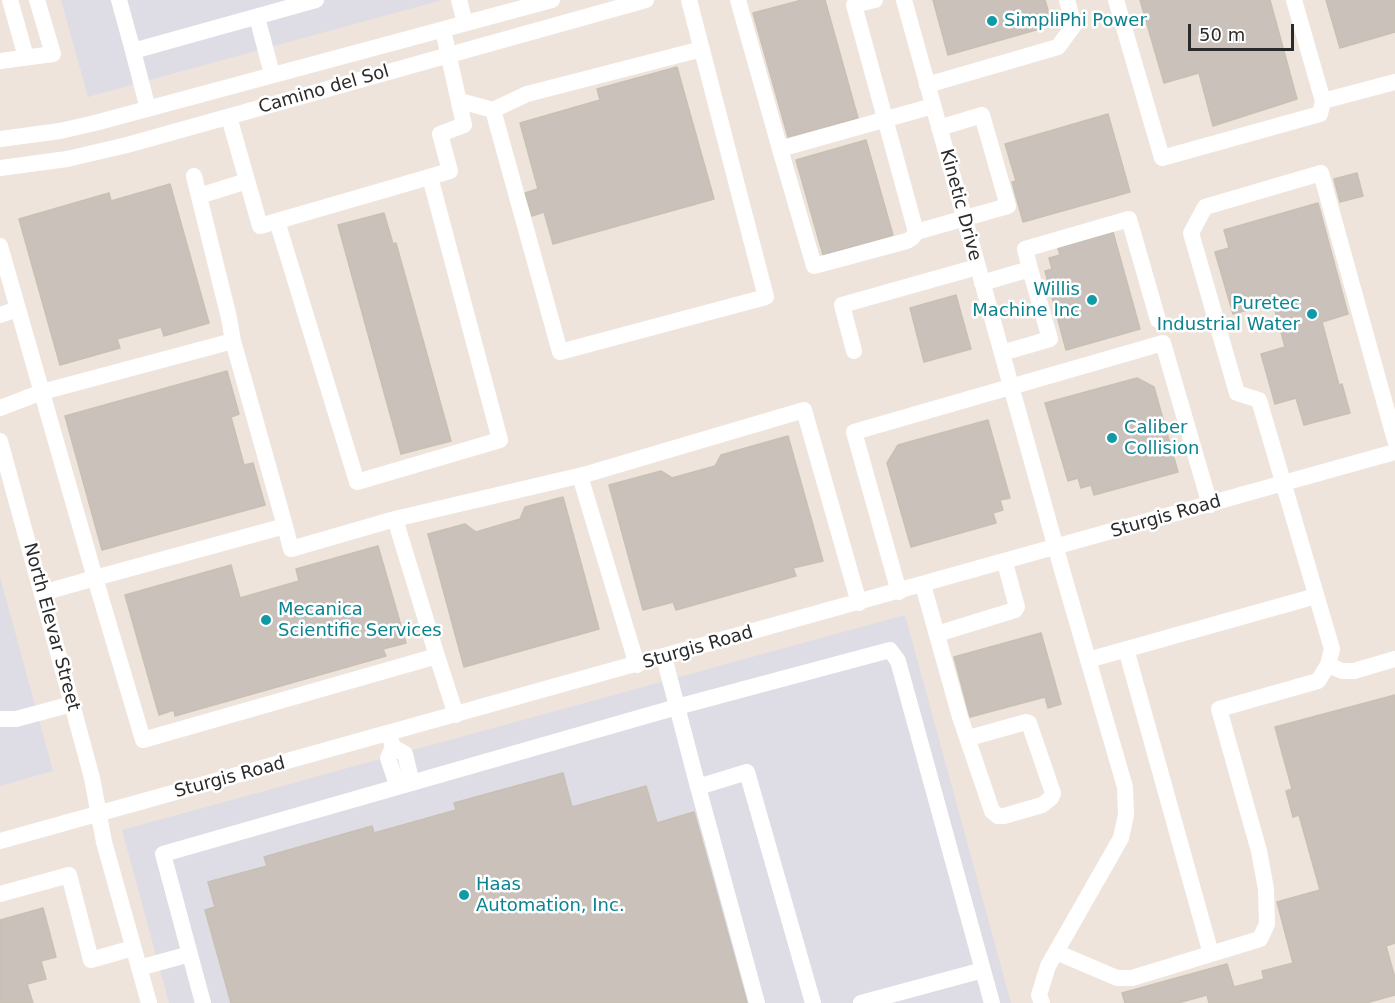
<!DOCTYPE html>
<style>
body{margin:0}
#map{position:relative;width:1395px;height:1003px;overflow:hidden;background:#eee4db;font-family:"DejaVu Sans",sans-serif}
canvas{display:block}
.scale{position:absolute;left:1188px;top:24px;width:106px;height:27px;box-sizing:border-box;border:3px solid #2a2a2a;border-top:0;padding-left:8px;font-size:18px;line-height:21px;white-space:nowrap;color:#2a2a2a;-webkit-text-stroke:4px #fff;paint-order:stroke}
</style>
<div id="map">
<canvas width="1395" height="1003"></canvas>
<div class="scale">50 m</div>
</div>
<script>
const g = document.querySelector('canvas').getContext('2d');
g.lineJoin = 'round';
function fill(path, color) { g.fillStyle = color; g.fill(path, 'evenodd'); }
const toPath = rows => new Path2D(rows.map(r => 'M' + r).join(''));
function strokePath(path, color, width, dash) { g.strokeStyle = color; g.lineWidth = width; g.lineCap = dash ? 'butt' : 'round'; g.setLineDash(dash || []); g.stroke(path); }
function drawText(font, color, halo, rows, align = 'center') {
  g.font = font + ' "DejaVu Sans",sans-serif'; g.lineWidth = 5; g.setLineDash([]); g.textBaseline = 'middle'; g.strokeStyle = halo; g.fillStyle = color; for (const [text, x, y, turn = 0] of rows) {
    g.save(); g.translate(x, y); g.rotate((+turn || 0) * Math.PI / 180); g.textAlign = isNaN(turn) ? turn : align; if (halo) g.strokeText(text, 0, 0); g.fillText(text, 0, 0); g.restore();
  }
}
fill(toPath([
 [61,0,442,0,88,97],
 [0,577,53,771,0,786],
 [905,615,1011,1003,169,1003,122,830]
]), '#dedce5');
const building = toPath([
 [802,0,825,0,858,118,788,137,753,13,802,0],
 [933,0,1045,0,1049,14,1043,28,948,55,933,0],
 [1140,0,1270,0,1297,99,1213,126,1199,73,1164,83,1140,0],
 [1326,0,1395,0,1395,32,1340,48,1326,0],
 [677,67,714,199,553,244,544,212,532,216,525,193,538,189,520,123,600,100,597,89,677,67],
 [1108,114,1130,192,1023,222,1012,182,1016,181,1005,144,1108,114],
 [866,140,893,235,823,255,796,160,866,140],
 [1357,173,1363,196,1340,202,1334,179,1357,173],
 [170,184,209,323,164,336,161,327,117,339,120,348,60,365,19,219,109,193,111,201,170,184],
 [1318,203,1348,314,1322,322,1339,385,1342,384,1350,413,1304,425,1296,398,1275,404,1261,354,1285,347,1273,303,1233,314,1215,252,1229,248,1224,230,1318,203],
 [384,213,393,244,396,243,451,441,401,454,338,225,384,213],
 [1113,232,1140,329,1066,350,1045,271,1052,269,1049,258,1060,255,1058,248,1113,232],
 [956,295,971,349,924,362,910,308,956,295],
 [227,371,239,414,231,417,244,465,253,463,265,505,102,550,65,416,227,371],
 [1137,378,1154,387,1178,472,1094,495,1091,485,1081,488,1078,478,1068,481,1045,403,1137,378],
 [988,420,1010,498,1000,500,1003,510,993,513,996,523,911,547,887,463,898,445,988,420],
 [788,436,823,561,793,568,796,576,676,610,673,602,643,610,609,485,661,471,672,478,715,466,721,455,788,436],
 [563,497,599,629,464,667,428,534,465,524,476,532,520,519,525,507,563,497],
 [378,546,406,643,383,649,386,656,175,716,174,710,159,715,125,595,231,565,240,598,299,581,296,569,378,546],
 [1041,633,1061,704,1048,708,1045,697,970,717,954,657,1041,633],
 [1395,695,1395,943,1386,946,1395,978,1395,995,1366,1003,1209,1003,1207,995,1178,1003,1125,1003,1122,993,1227,964,1234,987,1264,979,1262,971,1293,963,1277,902,1320,890,1299,815,1293,817,1286,791,1292,789,1275,727,1395,695],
 [563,773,572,807,646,786,657,823,694,812,747,1003,231,1003,205,910,215,907,208,882,267,866,264,857,372,826,374,833,456,810,454,803,563,773],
 [43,908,56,957,41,961,46,979,27,984,33,1003,0,1003,0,920,43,908]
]);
fill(building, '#c9c1ba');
strokePath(building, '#c9c0b4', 1.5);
strokePath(toPath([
 [10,0,26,57],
 [119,0,133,51],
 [459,0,465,23],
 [738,0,780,149,933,106],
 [875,0,854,5,916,232,1008,206,982,115,939,128],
 [904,0,1064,577,1125,787,1126,815,1121,838,1048,966,1039,995,1042,1003],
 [1116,0,1162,158,1320,114,1323,101],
 [1294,0,1323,101,1395,82],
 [257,17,272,74],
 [0,61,53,54,37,0],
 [927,85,1058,47,1074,25,1067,0],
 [460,101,493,110,560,352,766,297,689,0],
 [148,109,133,51,316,0],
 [493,110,527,94,702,49],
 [229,117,260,226,450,171,440,134,464,125,443,30],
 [0,139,60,131,95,123,552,0],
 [780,149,814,266,907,241,912,238,916,232],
 [0,168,67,159,127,145,646,0],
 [194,176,229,318,233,341,285,526],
 [199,196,247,181],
 [277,221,357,482,500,440,430,177],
 [0,246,95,578,285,526,291,549,395,519],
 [982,283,1030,269,1025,249,1129,219,1158,320],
 [0,315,18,309],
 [854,351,842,305,977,267],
 [1002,353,1050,339,1030,269],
 [0,408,42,392,233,341],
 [0,441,72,704,92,778,104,842,149,1003],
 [580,476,637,665],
 [923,585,960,717,992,811,998,816,1004,816,1042,805,1051,798,1053,793,1029,723,1026,722,969,738],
 [899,592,854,432,1163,343,1210,505],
 [42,593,95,578,143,740,437,656,395,519,587,474,804,410,859,603],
 [937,634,1015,610,1017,607,1005,563],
 [1126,649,1211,954],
 [437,656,456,715],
 [664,657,698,787,747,772,813,1003],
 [1088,660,1316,596],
 [1328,665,1342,671,1354,671,1395,659],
 [0,719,16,719,72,704],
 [389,734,393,747,388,758,395,779,405,785,410,775,405,754,393,747],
 [698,787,757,1003],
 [0,841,1395,452],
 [0,894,69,875,91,960,133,948],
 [1056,952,1117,978,1132,978,1260,939,1267,924,1266,889,1259,851,1219,709,1318,681,1328,665,1332,649,1259,400,1237,393,1191,233,1205,207,1321,173,1395,440],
 [139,968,190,954],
 [203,1003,163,854,677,707,890,650,898,661,992,1003],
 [861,1003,983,970]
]), '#fff', 16);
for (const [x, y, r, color] of [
 [992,21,6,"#0f9aa8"],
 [1092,300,6,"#0f9aa8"],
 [1312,314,6,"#0f9aa8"],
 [1112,438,6,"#0f9aa8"],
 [266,620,6,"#0f9aa8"],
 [464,895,6,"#0f9aa8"]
]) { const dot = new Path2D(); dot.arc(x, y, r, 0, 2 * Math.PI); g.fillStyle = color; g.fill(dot); strokePath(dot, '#fff', 2); }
drawText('18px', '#0d838f', '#fff', [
 ["SimpliPhi Power",1004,21],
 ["Willis",1080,290,"right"],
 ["Machine Inc",1080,311,"right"],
 ["Puretec",1300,304,"right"],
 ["Industrial Water",1300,325,"right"],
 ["Caliber",1124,428],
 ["Collision",1124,449],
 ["Mecanica",278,610],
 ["Scientific Services",278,631],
 ["Haas",476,885],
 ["Automation, Inc.",476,906]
], 'left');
drawText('18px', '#2a2a2a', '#fff', [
 ["Camino del Sol",324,90,-16],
 ["Kinetic Drive",960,205,75],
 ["Sturgis Road",1166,517,-16],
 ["North Elevar Street",51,627,75],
 ["Sturgis Road",698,648,-16],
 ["Sturgis Road",230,778,-15]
]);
</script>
